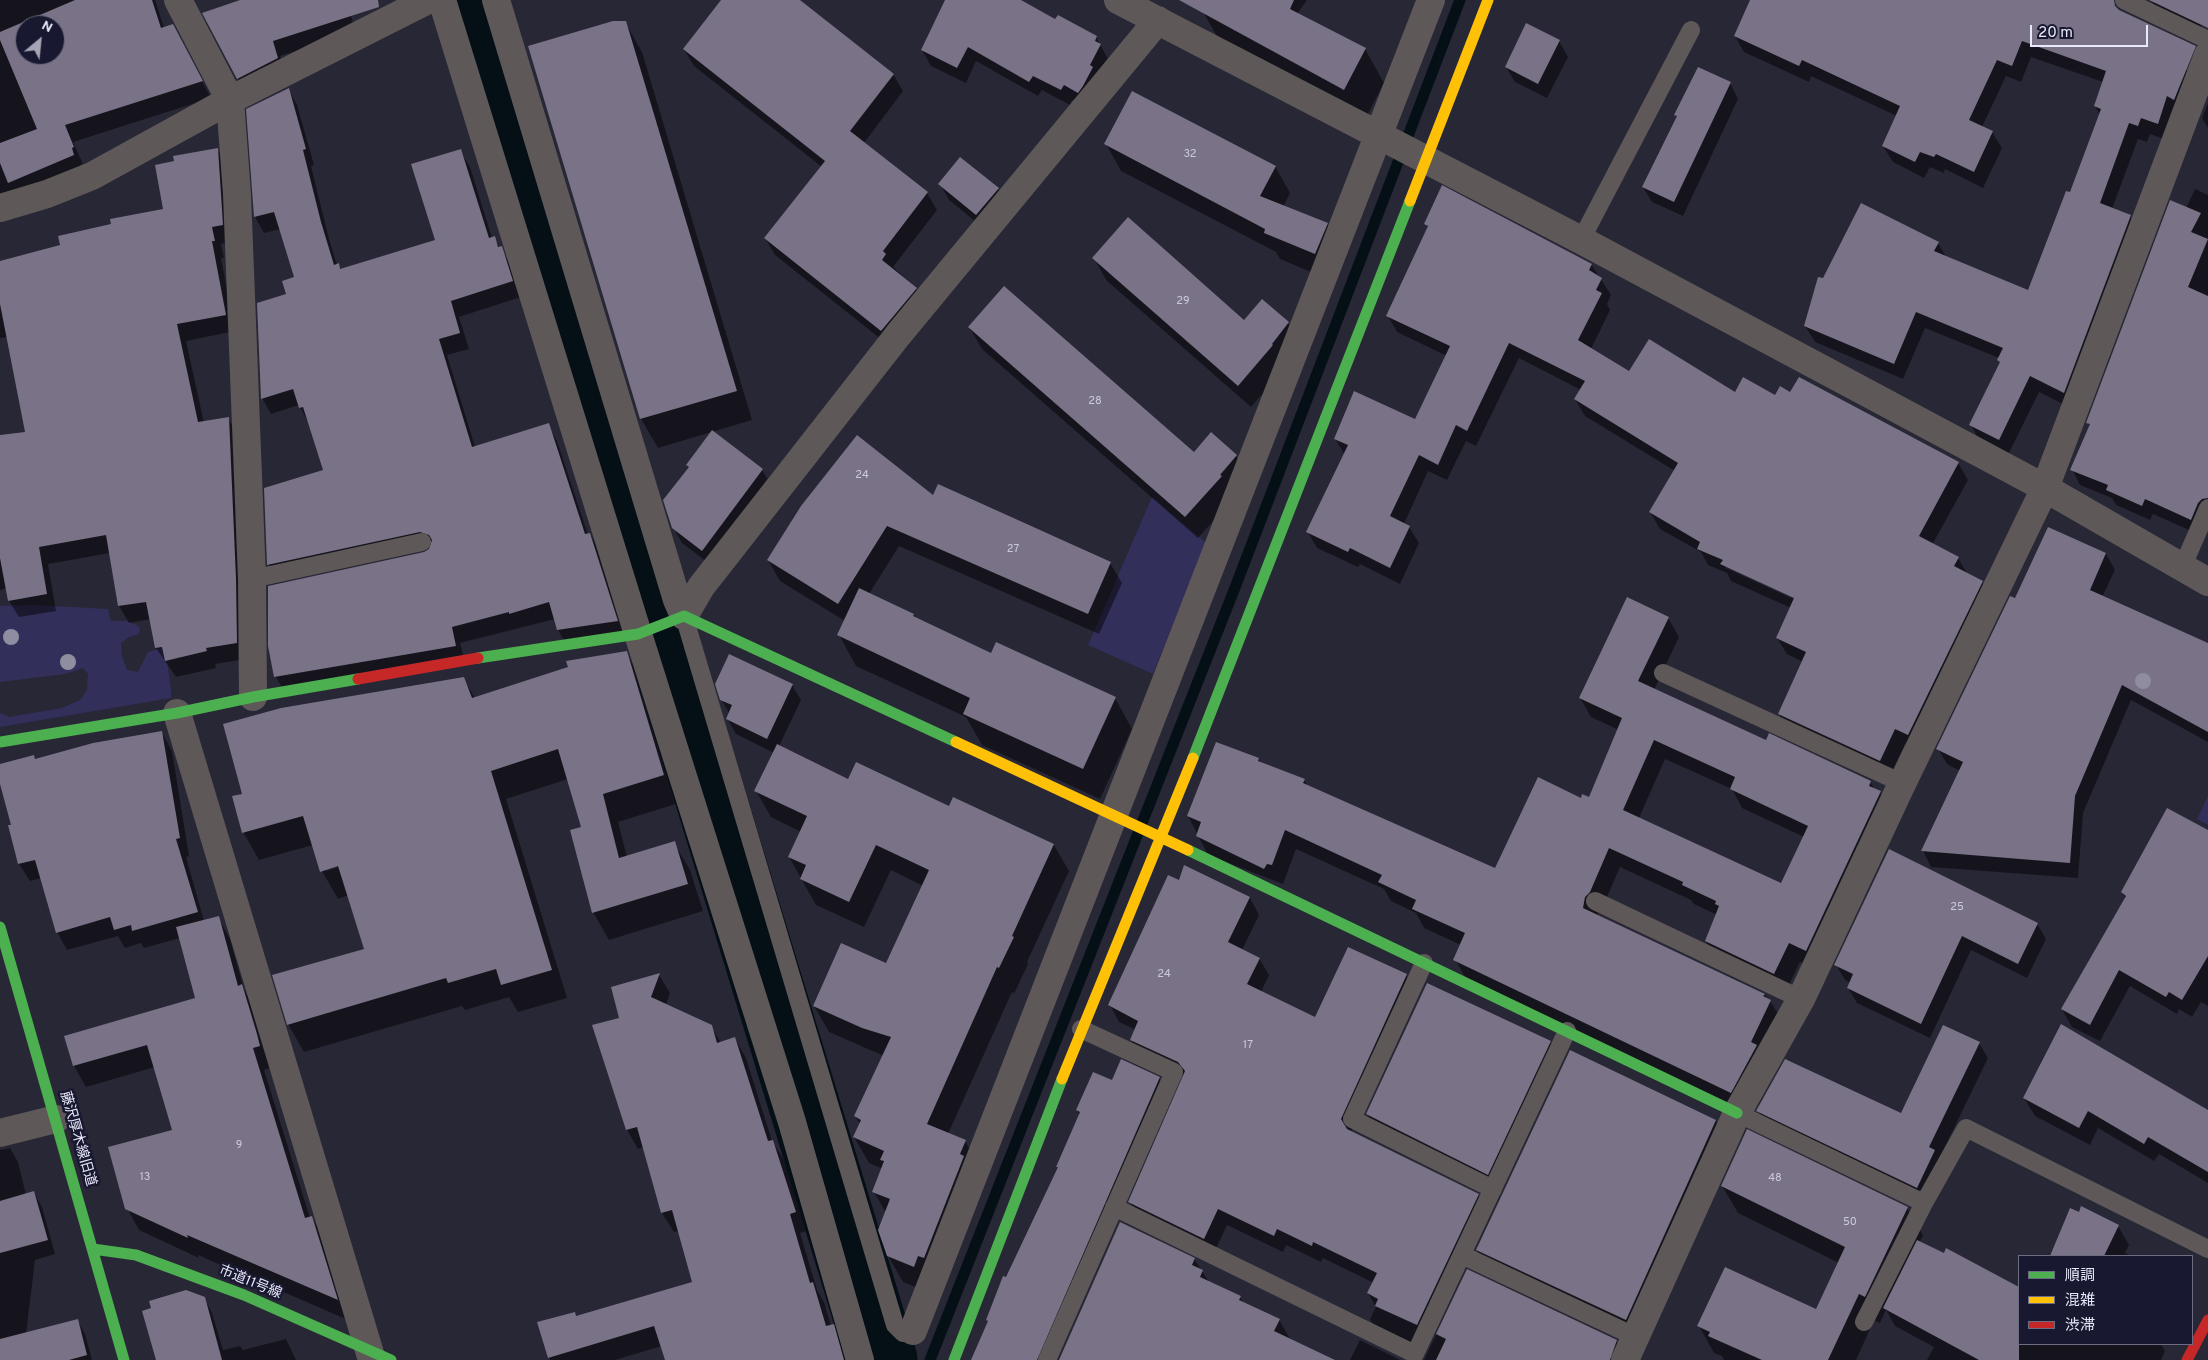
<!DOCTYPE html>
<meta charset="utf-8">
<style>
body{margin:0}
#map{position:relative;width:2208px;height:1360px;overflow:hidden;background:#282736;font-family:Overpass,"Noto Sans JP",sans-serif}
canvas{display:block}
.legend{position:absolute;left:2018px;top:1255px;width:175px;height:90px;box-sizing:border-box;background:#191831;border:1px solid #6c6c82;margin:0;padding:6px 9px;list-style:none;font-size:15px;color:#e8e9fb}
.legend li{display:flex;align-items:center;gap:10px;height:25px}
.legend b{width:25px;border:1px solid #6c6c82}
.north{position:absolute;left:15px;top:15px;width:50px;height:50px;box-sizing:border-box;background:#191831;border:1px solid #6c6c82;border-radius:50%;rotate:28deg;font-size:14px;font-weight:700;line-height:20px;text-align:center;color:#e8e9fb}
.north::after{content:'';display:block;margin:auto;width:18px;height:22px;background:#a5a5b6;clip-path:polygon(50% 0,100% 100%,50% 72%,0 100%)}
.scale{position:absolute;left:2030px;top:25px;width:118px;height:22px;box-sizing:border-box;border:2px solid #e8e9fb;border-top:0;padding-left:6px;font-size:15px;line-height:18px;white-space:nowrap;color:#e8e9fb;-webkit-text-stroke:4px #191831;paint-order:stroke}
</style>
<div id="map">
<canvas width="2208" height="1360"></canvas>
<ul class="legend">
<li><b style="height:6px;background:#4caf50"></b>順調</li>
<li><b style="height:6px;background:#ffc107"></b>混雑</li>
<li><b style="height:6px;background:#c62828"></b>渋滞</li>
</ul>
<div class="north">N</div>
<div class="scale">20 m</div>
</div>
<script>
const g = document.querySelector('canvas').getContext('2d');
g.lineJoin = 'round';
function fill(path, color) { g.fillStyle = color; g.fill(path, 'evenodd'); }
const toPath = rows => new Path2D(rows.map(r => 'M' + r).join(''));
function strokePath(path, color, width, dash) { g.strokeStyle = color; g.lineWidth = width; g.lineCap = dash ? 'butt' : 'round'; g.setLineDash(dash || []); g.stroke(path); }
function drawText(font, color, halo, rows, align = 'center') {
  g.font = font + ' Overpass,"Noto Sans JP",sans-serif'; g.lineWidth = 5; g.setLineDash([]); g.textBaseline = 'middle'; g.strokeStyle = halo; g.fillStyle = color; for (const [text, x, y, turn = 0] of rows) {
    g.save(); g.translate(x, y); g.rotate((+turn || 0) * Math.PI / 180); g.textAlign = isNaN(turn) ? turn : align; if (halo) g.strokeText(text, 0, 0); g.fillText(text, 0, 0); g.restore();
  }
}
fill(toPath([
 [1152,497,1206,543,1153,674,1088,645],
 [36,605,108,609,111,621,128,621,140,627,139,634,129,637,121,643,122,656,127,670,138,672,148,652,165,647,171,689,171,698,0,727,0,713,9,717,62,708,80,700,87,690,88,674,83,668,65,674,0,682,0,606],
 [2208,796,2208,825,2197,819]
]), '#322f5a');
fill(toPath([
 [0,0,155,0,164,28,182,42,211,98,73,142,83,164,80,165,83,172,0,209],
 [25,25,55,25,55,55,25,55],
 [244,0,346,0,356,32,280,56,286,73,246,94,238,78],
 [722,0,798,0,893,74,903,91,864,143,927,193,937,210,893,267,916,288,926,305,891,347,775,255,765,238,822,167,694,66,684,49],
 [947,0,1019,0,1056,20,1096,37,1109,61,1087,107,1072,100,1070,105,1042,90,1038,96,976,61,966,83,931,66,922,50],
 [1203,0,1307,0,1297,14,1365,49,1384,83,1363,123,1222,45,1203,12],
 [1751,0,2090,0,2186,69,2195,85,2167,140,2150,134,2147,142,2138,139,2112,209,2130,216,2140,233,2073,409,2039,392,2008,455,1980,442,1971,425,2001,364,1999,358,1925,328,1903,379,1815,342,1805,326,1823,280,1938,243,1946,257,2029,292,2071,194,2100,115,2095,106,2103,82,2031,57,2021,82,2006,76,1982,127,1992,132,2002,148,1983,188,1945,169,1944,173,1930,167,1924,178,1893,162,1883,146,1897,116,1811,76,1809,82,1744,52,1735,36],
 [2151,0,2208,0,2208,21,2204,19,2198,35,2161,17],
 [625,22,642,52,752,420,658,448,641,419],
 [1559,41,1568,57,1547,98,1515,82,1506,67],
 [1730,83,1738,99,1683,216,1652,202,1643,187,1678,118,1676,115],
 [288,89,297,105,314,165,311,166,329,239,337,265,341,270,437,241,460,151,470,167,492,238,494,238,510,264,521,297,459,317,469,349,447,355,475,447,548,425,557,441,588,535,590,534,599,550,626,637,567,646,558,630,555,619,460,643,465,662,285,693,276,677,269,646,430,550,430,547,278,580,268,564,325,470,309,424,299,405,271,414,262,398,287,295,296,278,281,229,264,233,255,217,248,110],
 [2208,103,2208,128,2202,118],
 [1106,144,1275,166,1290,193,1283,207,1327,224,1342,250,1330,280,1280,259,1276,252,1121,171],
 [217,149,227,166,232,241,221,244,224,258,221,258,235,331,186,341,204,423,228,418,238,435,246,659,215,664,216,668,176,677,156,648,151,619,129,623,119,606,110,553,48,564,56,611,19,617,9,601,7,588,0,590,0,464,32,459,8,337,0,338,0,262,62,246,113,225,165,210],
 [940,184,998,189,1007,204,986,230,949,200],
 [2195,189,2208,195,2208,518,2200,535,2153,514,2150,520,2116,505,2112,498,2080,485,2072,469,2090,426,2088,422],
 [1426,224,1591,264,1611,295,1607,304,1610,310,1591,349,1630,373,1735,393,1776,397,1790,394,1958,463,1968,480,1932,545,1958,558,1968,575,1982,582,1991,599,1918,751,1905,744,1890,777,1788,730,1779,714,1803,662,1787,654,1777,638,1791,608,1731,581,1727,573,1708,565,1701,552,1660,529,1650,512,1675,471,1585,416,1575,399,1581,390,1519,358,1476,446,1466,441,1447,480,1428,471,1404,524,1409,527,1419,543,1400,584,1360,564,1358,567,1317,548,1308,532,1345,455,1335,439,1416,421,1447,356,1397,332,1388,316,1428,228],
 [1726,566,1801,600,1800,602,1726,568],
 [1094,258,1244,321,1288,323,1300,345,1285,368,1251,407,1106,280],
 [969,327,1194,454,1236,456,1249,478,1233,499,1198,538,982,349],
 [713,432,762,470,771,485,711,565,682,543,673,527,690,468],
 [934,497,1110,563,1122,583,1099,634,899,546,869,594,913,615,916,619,992,655,1115,698,1132,729,1100,799,982,745,966,717,856,666,839,635,845,621,780,581,768,560],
 [2048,529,2106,554,2115,570,2102,597,2207,644,2208,641,2208,742,2131,700,2083,813,2078,878,1931,867,1923,851,1960,771,1947,764,1938,749,2015,600],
 [1668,618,1679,637,1654,690,1766,742,1870,782,1875,790,1880,792,1891,812,1817,970,1800,962,1785,993,1717,961,1706,941,1717,915,1694,904,1691,900,1620,867,1601,911,1597,915,1764,994,1770,1001,1782,1020,1742,1111,1466,979,1455,959,1461,945,1424,928,1416,913,1391,901,1384,889,1296,849,1283,884,1208,855,1188,816,1258,759,1261,763,1304,780,1308,787,1495,870,1581,800,1589,799,1619,730,1591,717,1580,698],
 [1665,759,1732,789,1742,808,1804,837,1782,885,1639,818],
 [626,653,642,681,679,803,618,822,627,857,674,843,690,870,703,911,609,940,593,912,583,827,568,779,506,799,567,998,518,1012,509,997,465,1010,462,1006,304,1052,288,1024,366,950,349,895,338,899,322,871,313,845,259,860,243,832,243,795,463,678,475,698],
 [345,865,326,871,326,868],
 [792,685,801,700,779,746,849,780,950,807,1054,845,1069,871,1027,962,1028,964,1014,994,1012,992,948,1134,965,1141,980,1167,929,1292,903,1282,888,1256,886,1213,874,1192,883,1169,869,1163,854,1137,860,1124,855,1116,884,1056,829,1032,814,1006,886,965,923,886,891,870,864,927,816,905,789,857,801,832,771,817,756,791,774,753,736,734,727,718,729,713,721,699],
 [162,733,172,751,189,856,186,857,204,921,218,917,230,939,244,990,254,1007,272,1067,264,1070,310,1218,312,1218,324,1239,348,1320,198,1255,199,1258,139,1230,127,1208,174,1131,155,1067,86,1087,74,1066,65,1037,197,999,180,938,144,948,141,943,125,948,118,936,67,950,57,932,42,878,30,881,19,864,13,826,0,779,0,768,34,756,36,760],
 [2208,832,2208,1006,2201,1002,2192,1017,2179,1009,2177,1014,2130,986,2100,1041,2072,1027,2062,1009,2126,899,2122,892],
 [1889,851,2037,924,2046,939,2027,978,1971,950,1930,1038,1857,1003,1848,988,1851,983,1845,980,1836,965],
 [1179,882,1250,898,1259,915,1242,950,1259,958,1269,975,1261,992,1316,1019,1406,975,1416,992,1351,1132,1478,1195,1487,1211,1420,1356,1380,1336,1370,1319,1376,1307,1368,1293,1374,1283,1323,1258,1321,1262,1286,1245,1283,1252,1227,1225,1213,1255,1139,1219,1130,1202,1184,1076,1141,1057,1131,1040,1136,1030,1119,1022,1110,1005],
 [659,975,670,993,666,1005,711,1026,721,1043,735,1039,746,1058,772,1141,784,1160,806,1231,800,1233,817,1290,824,1302,831,1326,833,1326,844,1345,849,1360,666,1360,662,1346,615,1360,550,1360,549,1357,576,1317,693,1283,679,1231,674,1232,662,1213,644,1147,638,1149,627,1130,621,1018],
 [1550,1042,1558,1057,1496,1189,1376,1129,1367,1114],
 [1979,1043,1988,1058,1939,1159,1926,1202,1766,1126,1758,1110,1902,1115],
 [1570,1052,1716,1121,1724,1137,1634,1335,1486,1265,1477,1250],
 [1159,1078,1169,1095,1052,1360,972,1360,988,1322,987,1320,1059,1168,1058,1166,1080,1115,1077,1110,1112,1082],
 [2024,1098,2208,1111,2208,1183,2159,1154,2154,1161,2098,1128,2090,1145,2035,1116],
 [10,1148,18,1162,26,1195,34,1193,42,1207,55,1254,35,1260,26,1334,77,1320,85,1334,92,1360,0,1360,0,1150],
 [1722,1186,1907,1208,1923,1235,1919,1243,1944,1255,1947,1249,2019,1289,2019,1344,2161,1344,2165,1351,2161,1360,1927,1360,1934,1347,1895,1326,1886,1310,1880,1323,1874,1320,1856,1360,1724,1360,1722,1356,1714,1353,1699,1326,1817,1310,1839,1263,1738,1213],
 [2080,1213,2118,1226,2129,1245,2125,1253,2132,1256,2058,1256],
 [1194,1259,1209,1282,1240,1297,1243,1303,1279,1320,1289,1337,1288,1339,1333,1360,1060,1360],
 [1467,1271,1616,1341,1626,1358,1625,1360,1424,1360],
 [204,1298,212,1313,223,1350,240,1346,243,1350,286,1339,296,1360,158,1360],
 [1360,1340,1400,1360,1350,1360]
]), '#0007');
strokePath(toPath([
 [930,1360,1236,585,1460,0]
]), '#051016', 11);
strokePath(toPath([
 [473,18,531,196,605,452,882,1360]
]), '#051016', 71);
fill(toPath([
 [75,0,152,0,161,28,173,24,203,81,65,125,74,147,72,148,74,155,8,183,0,163,0,143,37,129,0,40,0,32],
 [25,25,55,25,55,55,25,55],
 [240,0,378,0,379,7,273,41,278,58,237,79,202,13],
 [721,0,800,0,894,74,850,131,928,192,883,251,886,254,882,260,917,288,881,331,764,238,825,161,683,49],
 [945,0,1021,0,1055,19,1058,15,1097,36,1095,41,1101,44,1090,65,1093,67,1083,86,1078,93,1064,85,1061,90,1033,76,1029,82,968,47,957,68,921,50],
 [1179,0,1294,0,1290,9,1366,48,1344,90],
 [1750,0,2114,0,2115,6,2119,10,2196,46,2174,100,2167,96,2158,124,2141,118,2138,126,2129,123,2100,203,2131,215,2064,393,2030,376,1999,440,1969,425,2000,362,1997,360,2003,348,1916,312,1894,364,1804,326,1818,277,1823,278,1861,203,1939,242,1934,251,2028,290,2066,191,2070,192,2101,109,2094,106,2106,71,2022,41,2012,66,1997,60,1969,120,1993,131,1974,172,1936,154,1934,157,1920,152,1915,162,1882,146,1900,106,1802,60,1799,66,1734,36],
 [2149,0,2208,0,2208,28],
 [613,21,626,21,737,391,640,419,528,46],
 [1526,23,1560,40,1538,84,1505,67],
 [1698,67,1731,82,1674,202,1642,187,1677,116,1674,115],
 [289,88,306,149,303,150,321,222,334,265,339,263,340,269,435,240,411,164,461,149,489,238,495,236,498,247,502,246,513,281,451,301,460,333,439,339,472,447,549,423,585,534,590,533,618,621,557,630,549,602,509,614,509,612,452,627,456,646,274,677,268,646,268,586,424,552,429,549,432,540,429,535,420,532,267,565,264,488,323,470,303,407,299,408,293,389,261,399,257,303,286,294,282,281,294,277,274,212,254,217,246,109],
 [1132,91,1276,166,1260,196,1328,223,1315,254,1264,233,1265,229,1104,144],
 [218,148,223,225,212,227,215,241,212,241,226,315,177,324,198,422,229,417,236,579,237,643,206,648,207,651,165,661,162,647,155,648,146,602,118,606,106,535,39,547,47,594,8,601,0,558,0,435,25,432,0,304,0,261,60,245,58,236,111,224,110,219,163,209,155,165,174,161,173,156],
 [960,157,999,188,976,215,938,184],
 [1442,185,1592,264,1589,270,1602,278,1596,290,1602,293,1578,340,1629,371,1649,339,1735,392,1743,377,1775,395,1780,386,1790,392,1799,377,1959,462,1919,536,1959,557,1954,566,1983,581,1908,735,1895,729,1880,761,1778,714,1806,652,1776,638,1794,598,1720,564,1723,560,1697,549,1700,542,1649,512,1678,463,1574,399,1585,381,1509,343,1467,431,1456,425,1438,465,1419,455,1390,516,1410,526,1390,568,1350,548,1348,552,1306,532,1348,445,1334,439,1354,391,1415,419,1450,346,1386,316,1428,226,1424,224],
 [2170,200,2201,213,2191,232,2208,239,2188,287,2208,296,2208,498,2202,499,2198,503,2191,520,2145,499,2142,506,2106,490,2108,485,2070,470,2090,424,2086,423],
 [1128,217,1244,320,1262,299,1289,322,1272,344,1273,345,1238,386,1092,258],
 [1004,286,1194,452,1211,432,1237,455,1220,475,1222,476,1185,517,968,327],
 [712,430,763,469,702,551,672,528,663,500,689,467,686,465],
 [857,435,933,495,938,484,1111,562,1088,614,887,526,838,604,767,560,801,506],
 [2048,527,2106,553,2090,590,2208,643,2208,732,2122,685,2075,796,2070,863,1921,851,1963,762,1936,749,2010,596,2015,598],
 [859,588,914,614,913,616,991,653,996,642,1116,697,1083,769,963,714,970,698,837,635],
 [1627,597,1669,617,1638,681,1766,740,1769,733,1871,781,1869,786,1881,791,1806,951,1789,943,1774,974,1705,941,1719,906,1715,904,1716,901,1682,885,1683,882,1609,848,1590,892,1585,897,1583,908,1765,994,1763,996,1771,1000,1751,1042,1757,1045,1731,1093,1453,960,1465,933,1412,909,1416,900,1378,882,1382,875,1285,830,1272,865,1267,864,1264,869,1196,836,1201,822,1187,816,1216,742,1259,758,1258,761,1305,779,1303,783,1495,868,1538,777,1581,798,1582,794,1589,797,1622,718,1579,698],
 [1654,740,1735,777,1730,789,1808,826,1781,883,1623,810],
 [627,651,664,775,603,794,619,858,675,841,688,884,592,913,570,830,581,827,558,749,491,771,552,970,501,985,496,969,448,983,446,978,287,1025,272,975,364,949,338,866,320,872,303,816,242,833,232,796,242,794,223,724,281,708,464,677,472,698,568,667,566,661],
 [729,654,793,684,767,739,726,719,732,705,720,700,715,684],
 [162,731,180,838,176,839,198,912,132,931,131,925,114,930,110,917,56,933,35,860,18,864,8,825,11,825,0,784,0,764,34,755,35,759,93,743],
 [777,744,848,779,856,762,949,806,953,797,1054,844,1012,936,1014,937,999,968,997,967,927,1124,966,1140,960,1154,964,1156,924,1258,918,1256,914,1267,887,1256,878,1230,890,1199,872,1192,884,1161,880,1160,884,1151,853,1137,861,1120,854,1116,891,1037,862,1028,813,1006,841,943,886,963,929,870,876,845,849,902,800,879,806,865,788,857,807,816,754,791],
 [2167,808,2208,830,2208,956,2182,1000,2169,992,2166,997,2119,970,2090,1025,2061,1009,2126,896,2121,892],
 [1889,849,2038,923,2018,964,1962,936,1921,1024,1847,988,1853,974,1834,965],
 [1184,865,1250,897,1228,942,1260,958,1247,984,1315,1017,1348,947,1407,974,1341,1119,1347,1129,1479,1194,1417,1325,1375,1306,1378,1299,1367,1293,1377,1273,1313,1242,1312,1246,1277,1229,1274,1236,1218,1209,1204,1239,1128,1202,1185,1071,1178,1062,1130,1040,1138,1021,1108,1005,1168,875,1179,880],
 [219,916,238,986,242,984,257,1034,260,1046,253,1048,305,1218,312,1216,338,1300,187,1235,188,1238,125,1209,108,1147,172,1130,147,1045,73,1066,64,1036,195,998,176,927],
 [660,973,651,997,712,1025,717,1043,735,1037,768,1141,773,1140,796,1212,790,1214,810,1283,813,1282,826,1326,834,1324,844,1360,665,1360,654,1326,548,1358,537,1322,575,1312,576,1316,692,1282,672,1210,661,1213,637,1127,626,1130,592,1025,619,1018,611,987],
 [1427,983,1551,1041,1488,1175,1366,1114],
 [2061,1024,2208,1110,2208,1172,2148,1137,2144,1144,2088,1111,2079,1128,2023,1098],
 [1943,1025,1980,1042,1929,1147,1935,1150,1917,1188,1756,1111,1785,1059,1901,1113],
 [1570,1050,1716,1120,1626,1320,1476,1250],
 [1121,1059,1160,1077,1037,1360,971,1360,988,1321,986,1320,1003,1276,1006,1277,1058,1167,1056,1167,1080,1112,1076,1110,1093,1072,1112,1080],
 [1747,1129,1908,1207,1865,1297,1859,1294,1828,1360,1762,1360,1708,1336,1710,1332,1697,1326,1725,1267,1816,1309,1845,1247,1721,1186],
 [34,1191,48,1240,0,1253,0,1201],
 [2081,1206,2119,1225,2104,1256,2050,1256,2070,1208,2079,1212],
 [1120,1222,1195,1258,1192,1265,1203,1270,1200,1277,1241,1296,1239,1300,1280,1319,1274,1331,1335,1360,1059,1360],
 [1917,1240,1944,1253,1946,1248,2019,1287,2019,1360,1979,1360,1883,1308],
 [1467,1269,1617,1340,1610,1360,1436,1360,1446,1339,1436,1334],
 [186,1290,205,1297,222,1360,156,1360,142,1311,151,1308,149,1301],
 [78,1319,87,1355,69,1360,0,1360,0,1339]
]), '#7a7287');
strokePath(toPath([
 [2124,0,2208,40],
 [1581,240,1691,30],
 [2182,568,2208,508],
 [252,579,422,542],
 [684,616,895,1325,903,1333,913,1331],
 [1663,673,1902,783],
 [1595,901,1801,999],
 [1424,963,1352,1119,1493,1189],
 [1737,1113,1924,1203,1966,1128,2208,1249],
 [1114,1207,1415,1354,1567,1031],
 [1462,1255,1636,1337],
 [1864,1322,1924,1203],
 [1047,1360,1174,1072,1081,1029]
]), '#5e5958', 18);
strokePath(toPath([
 [178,0,230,100,237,194,252,579,253,697],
 [442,0,638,634,792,1122,860,1360],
 [496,0,677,600,684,616],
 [1118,0,1581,240,2045,488,2208,582],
 [0,208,47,194,92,176,230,100,428,0],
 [684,616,701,587,898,335,1158,20],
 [177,713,372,1360],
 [0,1133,56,1119],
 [913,1331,1431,0],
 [1625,1360,1737,1113,1801,999,1899,790,2045,488,2208,55]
]), '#5e5958', 28);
strokePath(toPath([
 [478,658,638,634,684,616,956,742],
 [0,742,177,713,253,697,358,679],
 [1193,758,1410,201],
 [1188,850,1737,1113],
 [0,927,124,1360],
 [93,1249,136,1255,244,1295,391,1360],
 [954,1360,1062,1079]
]), '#4caf50', 11);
strokePath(toPath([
 [1410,201,1488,0],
 [956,742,1188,850],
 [1062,1079,1193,758]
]), '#ffc107', 11);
strokePath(toPath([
 [358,679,478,658],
 [2187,1360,2208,1320]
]), '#c62828', 11);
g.fillStyle = '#8e8ea0';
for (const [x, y] of [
 [11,637],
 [68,662],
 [2143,681]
]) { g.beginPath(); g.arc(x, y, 8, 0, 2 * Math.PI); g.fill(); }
drawText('11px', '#cccbde', null, [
 ["32",1190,155],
 ["29",1183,302],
 ["28",1095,402],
 ["24",862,476],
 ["27",1013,550],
 ["25",1957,908],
 ["24",1164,975],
 ["17",1248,1046],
 ["9",239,1146],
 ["13",145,1178],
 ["48",1775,1179],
 ["50",1850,1223]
]);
drawText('14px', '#e8e9fb', '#191831', [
 ["藤沢厚木線旧道",77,1139,74],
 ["市道11号線",250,1283,22]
]);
</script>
